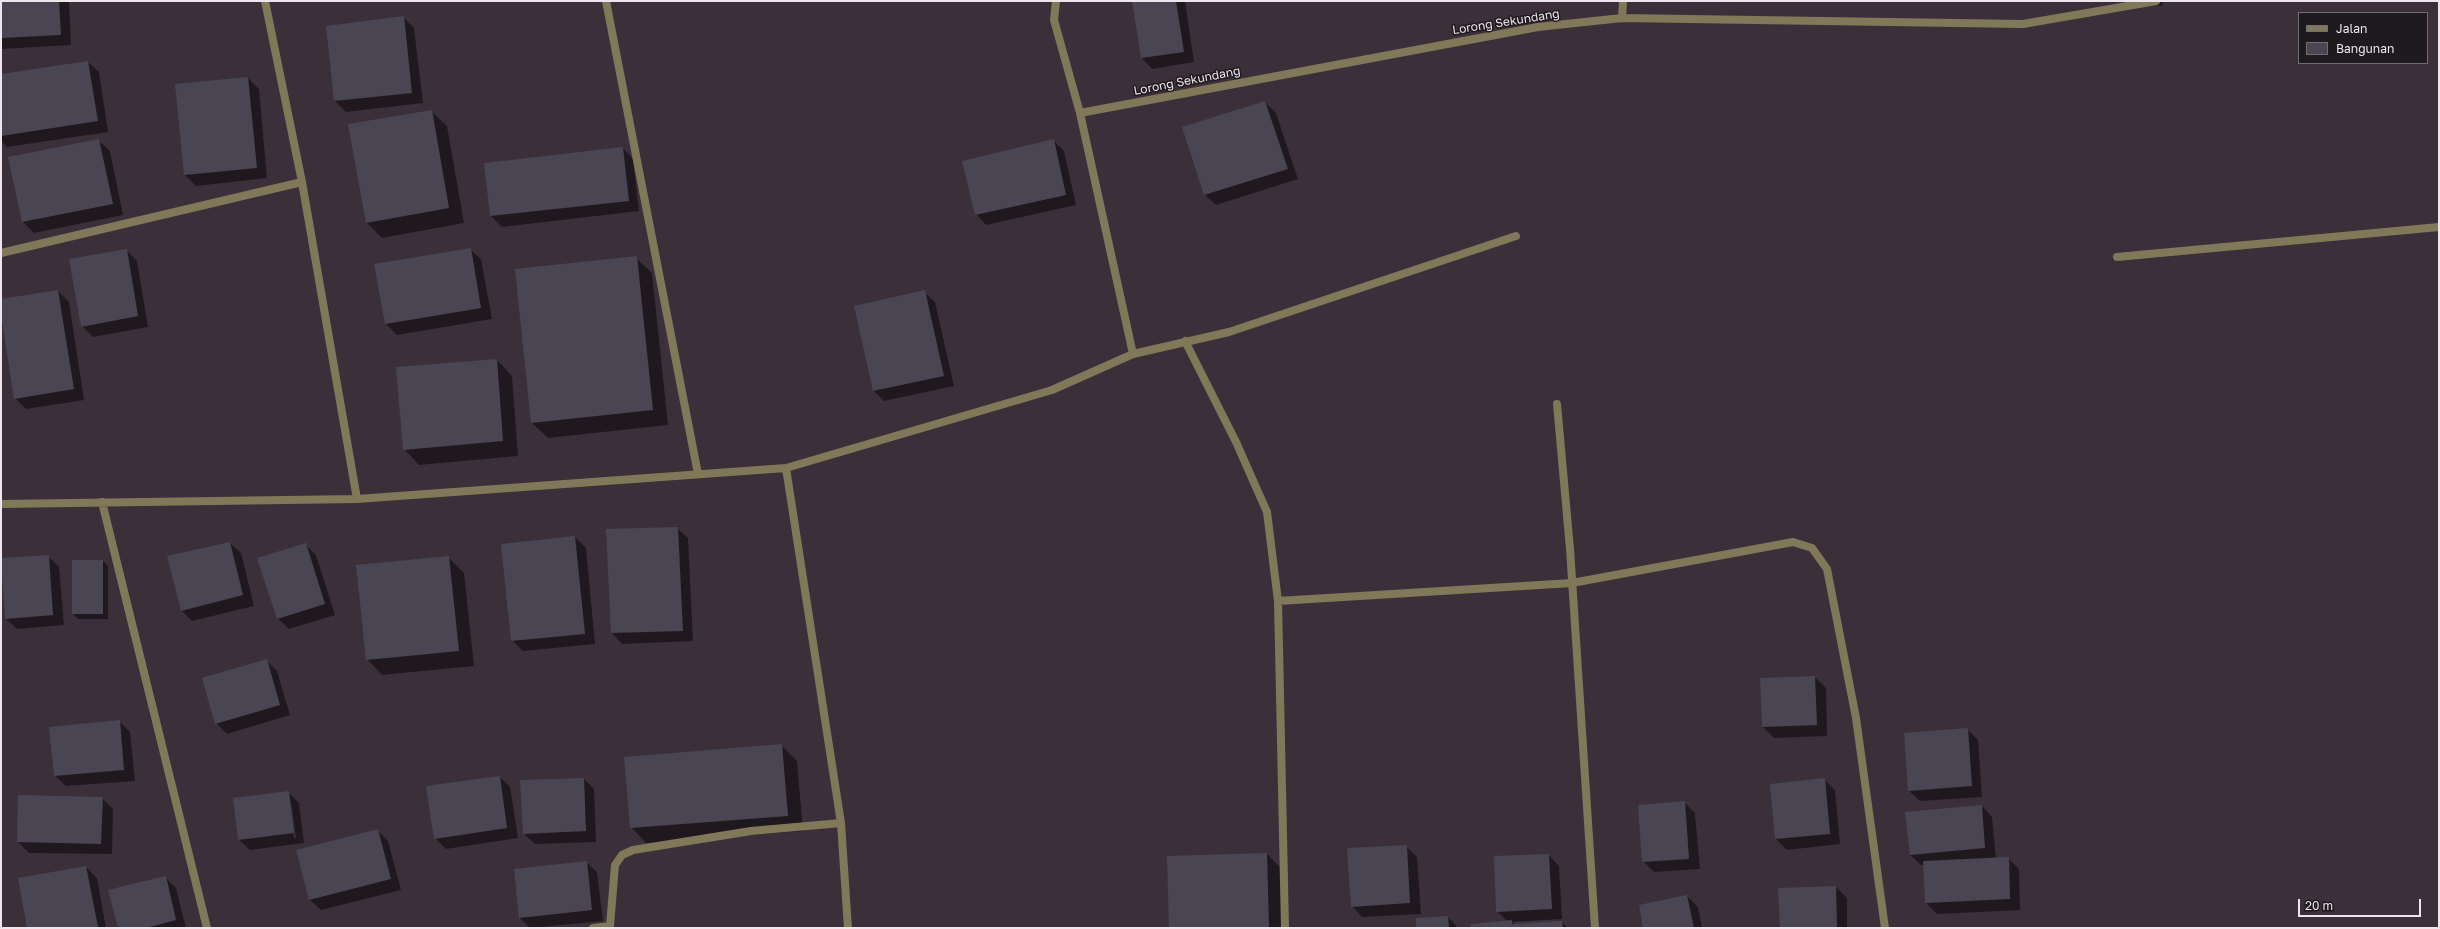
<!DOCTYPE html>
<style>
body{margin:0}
#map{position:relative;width:2440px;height:929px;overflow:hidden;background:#3b303a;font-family:"Golos Text",sans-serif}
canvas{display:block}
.frame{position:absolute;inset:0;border:2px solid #ede6ec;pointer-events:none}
.legend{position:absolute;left:2298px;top:12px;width:130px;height:52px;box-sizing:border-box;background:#1f1a1e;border:1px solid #716c70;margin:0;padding:5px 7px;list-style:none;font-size:12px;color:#ede6ec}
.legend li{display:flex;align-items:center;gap:8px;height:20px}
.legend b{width:20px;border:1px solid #716c70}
.scale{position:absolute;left:2298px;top:899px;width:123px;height:18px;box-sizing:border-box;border:2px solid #ede6ec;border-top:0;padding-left:5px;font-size:12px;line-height:14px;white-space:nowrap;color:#ede6ec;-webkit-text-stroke:3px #1f1a1e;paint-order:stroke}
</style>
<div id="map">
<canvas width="2440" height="929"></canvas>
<div class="frame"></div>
<ul class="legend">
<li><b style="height:5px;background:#817859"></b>Jalan</li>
<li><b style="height:11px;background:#4a4553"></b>Bangunan</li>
</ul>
<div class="scale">20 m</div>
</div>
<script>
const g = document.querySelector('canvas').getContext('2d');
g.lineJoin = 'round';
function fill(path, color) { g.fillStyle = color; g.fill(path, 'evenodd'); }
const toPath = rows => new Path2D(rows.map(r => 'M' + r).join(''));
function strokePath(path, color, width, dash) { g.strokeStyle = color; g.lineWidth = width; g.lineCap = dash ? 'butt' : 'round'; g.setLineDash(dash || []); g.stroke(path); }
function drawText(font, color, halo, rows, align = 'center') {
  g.font = font + ' "Golos Text",sans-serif'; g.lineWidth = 3; g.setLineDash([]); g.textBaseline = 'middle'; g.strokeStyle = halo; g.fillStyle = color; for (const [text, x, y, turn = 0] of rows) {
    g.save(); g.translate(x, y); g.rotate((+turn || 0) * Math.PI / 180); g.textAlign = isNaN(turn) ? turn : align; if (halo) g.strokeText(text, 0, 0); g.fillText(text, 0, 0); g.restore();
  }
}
fill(toPath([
 [1,1,69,1,71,45,1,49],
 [1133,1,1185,1,1194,62,1152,69,1142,58],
 [2126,1,2163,1,2162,6],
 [403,17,414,28,423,103,346,112,335,101,327,27],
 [88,62,99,72,108,132,7,147,1,141,1,75],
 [248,78,259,89,267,178,196,186,185,175,176,85],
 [1265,102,1276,113,1298,179,1216,205,1205,195,1183,127],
 [431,111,447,126,464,223,382,238,367,223],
 [99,141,110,151,123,215,34,233,23,222,9,158],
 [1054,141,1064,151,1076,205,986,225,976,214],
 [623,148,633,159,639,211,502,227,491,216,485,163],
 [470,249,481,259,492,319,397,335,386,324,375,265],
 [126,250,137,261,148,327,93,337,82,326],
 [636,258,652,273,668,425,548,438,532,423],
 [58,291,69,302,84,400,26,409,15,398,1,300],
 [924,292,935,302,954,386,884,401,874,391],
 [497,360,512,376,518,456,419,465,404,449],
 [677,528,688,538,693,641,622,644,612,633],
 [575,537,586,548,595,644,523,651,512,640],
 [230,543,241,553,254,606,192,621,181,610,168,557],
 [305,544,316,555,335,615,289,629,278,619],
 [48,556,59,567,64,625,17,629,6,619],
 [449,558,464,573,474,666,382,675,367,659],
 [103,561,108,566,108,619,78,619,73,614],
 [266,660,277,671,290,715,227,734,216,723],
 [1815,677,1826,688,1827,736,1774,738,1763,727],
 [119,721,130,732,135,781,66,786,55,776],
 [1967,729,1978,740,1982,797,1920,801,1909,791],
 [781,745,797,761,803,831,646,843,631,827],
 [500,777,510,787,518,838,446,849,435,838],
 [584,779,594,789,596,842,535,844,524,834],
 [1824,779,1835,790,1840,844,1787,850,1776,839,1771,785],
 [288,792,299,803,304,843,250,850,239,840],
 [289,803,291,803,296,838,294,838],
 [102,798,113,809,112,854,29,853,18,842],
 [1684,802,1695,813,1700,869,1654,872,1643,861],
 [1982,806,1992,817,1996,859,2008,858,2019,869,2020,910,1937,914,1926,903,1924,865,1921,865,1910,855],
 [377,830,388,841,401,890,321,910,310,900],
 [1406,846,1417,857,1421,914,1362,917,1352,906],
 [1267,854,1282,869,1284,928,1170,928],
 [1549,855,1559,866,1562,919,1512,922,1515,925,1562,922,1568,928,1472,928,1508,922,1497,911],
 [586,862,597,872,603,921,530,928,520,918,515,870],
 [86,867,97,878,106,928,28,928,19,879],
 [165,877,176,888,186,928,119,928],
 [1836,887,1847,898,1847,928,1781,928],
 [1687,896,1698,907,1702,928,1644,928],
 [1448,917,1458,928,1417,928]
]), '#0007');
fill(toPath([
 [1,1,59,1,61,35,1,38],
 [1132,1,1176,1,1184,52,1141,58],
 [404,16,412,93,334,101,326,26],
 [88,61,98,121,1,136,1,74],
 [248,77,257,168,184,175,175,84],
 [1265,101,1288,169,1204,195,1182,127],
 [432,110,449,208,366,223,348,124],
 [99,139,113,204,22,222,8,157],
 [1054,139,1066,195,975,215,962,161],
 [623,147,629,201,490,216,484,163],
 [471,248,481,308,385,324,374,264],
 [127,249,138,316,81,327,69,259],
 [637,256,653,410,531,423,515,269],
 [58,290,74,389,14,399,1,314,1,299],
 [925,290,944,376,873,391,854,306],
 [497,359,503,441,403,450,396,367],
 [678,527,683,631,611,633,606,529],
 [575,536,585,634,511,641,501,544],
 [230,542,243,595,181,611,167,556],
 [306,543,325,604,277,619,257,558],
 [49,555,53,615,5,619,1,558],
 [449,556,459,651,366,660,356,565],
 [72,560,103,560,103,614,72,614],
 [267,659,280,705,215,724,202,678],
 [1815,676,1817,725,1762,727,1760,678],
 [120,720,124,770,54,776,49,727],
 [1968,728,1972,786,1908,791,1904,733],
 [782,744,788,816,630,828,624,757],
 [500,776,507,828,434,839,426,786],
 [584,778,586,831,523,834,520,780],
 [1825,778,1830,834,1775,839,1770,784],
 [289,791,294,833,238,840,233,798],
 [18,795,103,797,101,844,17,842],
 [1685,801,1689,859,1642,862,1638,805],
 [1982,805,1985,848,1910,855,1905,812],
 [378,829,391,879,309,900,296,850],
 [1407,845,1410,903,1351,907,1347,848],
 [1267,853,1269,928,1169,928,1167,856],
 [1549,854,1552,909,1496,912,1494,856],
 [2009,857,2010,899,1925,903,1923,861],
 [587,861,592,910,519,918,514,869],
 [86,866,98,927,27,928,18,878],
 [166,876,176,920,146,928,118,928,108,890],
 [1836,886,1837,928,1780,928,1778,888],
 [1687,895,1694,928,1643,928,1639,905],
 [1448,916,1449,928,1416,928,1416,918],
 [1512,920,1512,924,1562,921,1563,928,1471,928,1471,924]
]), '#4a4553');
strokePath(toPath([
 [2117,257,2439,227]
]), '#817859', 8);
strokePath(toPath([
 [265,1,302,182,357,499],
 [606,1,698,474],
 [1056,1,1054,20,1080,113,1133,354,1229,332,1516,236],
 [1622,18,1623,1],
 [1080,113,1538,27,1622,18,2023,24,2156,1],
 [1,253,302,182],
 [1185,341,1236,442,1267,512,1278,601,1285,928],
 [1557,404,1570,549,1595,928],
 [786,468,841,823,848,928],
 [102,502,207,928],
 [1,504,357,499,786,468,1052,390,1133,354],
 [1278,601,1572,583,1793,542,1812,548,1827,569,1856,718,1885,928],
 [593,928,610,926,615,865,622,855,633,850,751,831,841,823]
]), '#817859', 8);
drawText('12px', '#ede6ec', '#1f1a1e', [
 ["Lorong Sekundang",1506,22,-9],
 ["Lorong Sekundang",1187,81,-11]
]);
</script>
